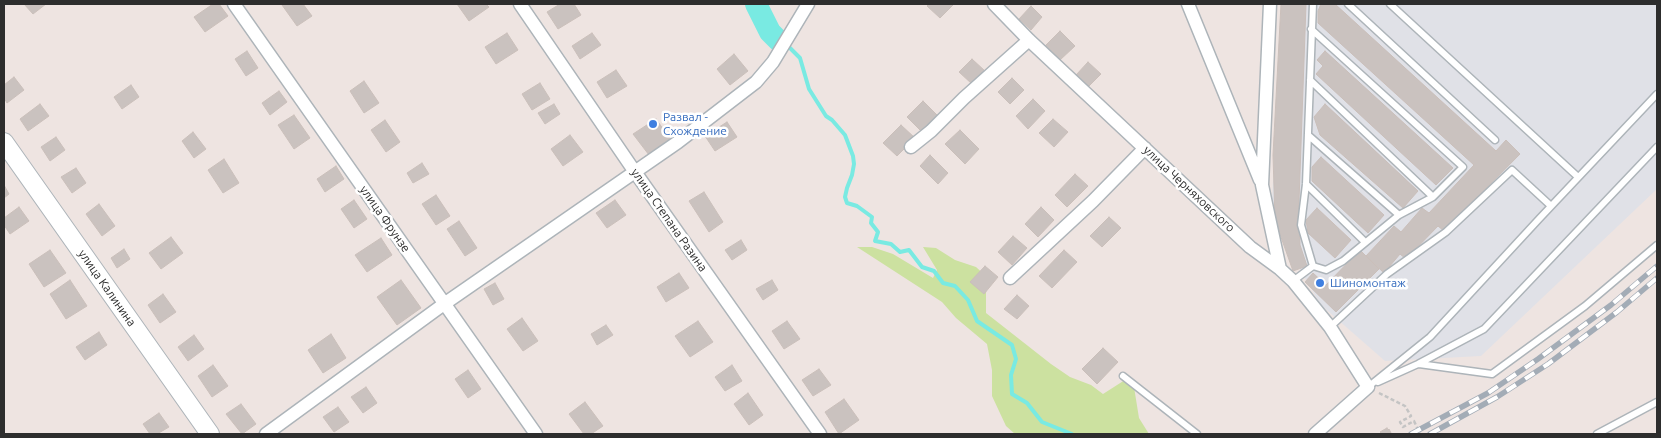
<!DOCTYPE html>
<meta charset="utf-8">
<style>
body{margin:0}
#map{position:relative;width:1661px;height:438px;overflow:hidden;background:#eee4e1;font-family:Ubuntu,sans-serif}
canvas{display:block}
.frame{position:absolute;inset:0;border:5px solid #2d2d2d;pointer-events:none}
</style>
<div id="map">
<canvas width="1661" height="438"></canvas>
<div class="frame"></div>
</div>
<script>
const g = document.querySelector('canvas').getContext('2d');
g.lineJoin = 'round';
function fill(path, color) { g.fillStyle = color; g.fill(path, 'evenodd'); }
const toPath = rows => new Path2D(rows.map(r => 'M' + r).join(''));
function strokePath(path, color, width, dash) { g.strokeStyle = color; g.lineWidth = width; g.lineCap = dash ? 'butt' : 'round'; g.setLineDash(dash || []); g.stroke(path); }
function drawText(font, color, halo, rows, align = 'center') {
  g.font = font + ' Ubuntu,sans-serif'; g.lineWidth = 5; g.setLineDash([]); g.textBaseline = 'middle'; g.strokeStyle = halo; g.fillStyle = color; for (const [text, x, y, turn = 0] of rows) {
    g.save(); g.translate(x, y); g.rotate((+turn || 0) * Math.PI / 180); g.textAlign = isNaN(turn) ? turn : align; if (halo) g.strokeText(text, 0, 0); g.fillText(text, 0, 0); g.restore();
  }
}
fill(toPath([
 [1282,4,1657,4,1657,189,1481,356,1385,361,1321,305,1271,221]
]), '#e0e1e7');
fill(toPath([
 [857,247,872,247,893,254,933,278,937,270,923,247,936,248,955,260,976,267,988,278,986,293,986,313,1051,364,1070,377,1091,385,1103,394,1128,378,1134,387,1139,418,1149,434,1015,434,1006,426,992,396,992,370,987,344,956,318,942,302]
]), '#cce1a0');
strokePath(toPath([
 [788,46,800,58,809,89,826,116,832,120,845,135,853,156,854,164,852,175,847,188,845,197,847,203,857,206,872,217,871,223,878,232,875,241,891,244,900,252,909,250,922,267,934,271,943,283,955,286,968,300,977,321,1012,345,1016,359,1011,375,1012,394,1027,403,1042,422,1072,434]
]), '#79eae2', 4);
strokePath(toPath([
 [756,4,770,32,778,40]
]), '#79eae2', 22);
const building = toPath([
 [24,4,46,4,33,14,24,4],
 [213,4,219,4,228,16,205,32,194,17,213,4],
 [283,4,303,4,312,16,297,26,282,5,283,4],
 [457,4,486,4,489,7,469,21,457,4],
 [560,4,574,4,581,15,558,29,547,12,560,4],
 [929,4,954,4,940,18,927,6,929,4],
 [1281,4,1306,4,1299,201,1300,245,1307,266,1293,271,1275,220,1273,155,1281,4],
 [1321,4,1335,4,1496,151,1506,140,1520,154,1444,231,1438,226,1406,259,1400,254,1384,273,1366,256,1394,226,1401,232,1422,208,1429,213,1474,165,1318,23,1318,11,1321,4],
 [1031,6,1042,17,1031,30,1019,19,1031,6],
 [1060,31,1075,46,1060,60,1045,46,1060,31],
 [507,33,518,50,496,64,485,47,507,33],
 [592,33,601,45,580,59,572,46,592,33],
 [247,51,258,68,246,76,235,59,247,51],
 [1325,51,1453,168,1436,185,1316,74,1323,66,1317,60,1325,51],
 [734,54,748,71,730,85,717,69,734,54],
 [972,59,985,71,972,84,959,72,972,59],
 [1088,62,1101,74,1088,87,1076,75,1088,62],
 [616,70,627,86,607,98,597,82,616,70],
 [14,77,24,90,7,103,4,98,4,85,14,77],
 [1012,78,1024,90,1010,104,998,92,1012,78],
 [364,81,379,103,364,113,350,91,364,81],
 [540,83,550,99,532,110,522,94,540,83],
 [131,85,139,97,122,109,114,97,131,85],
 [279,91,287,102,270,115,262,103,279,91],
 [1033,99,1045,111,1028,129,1016,116,1033,99],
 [923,101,937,115,921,131,907,117,923,101],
 [40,104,49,116,28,131,20,119,40,104],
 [554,104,560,114,545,124,538,113,554,104],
 [1325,104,1418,191,1403,208,1320,135,1314,117,1325,104],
 [294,115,310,138,294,149,278,125,294,115],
 [656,119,671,140,649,155,633,134,656,119],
 [1053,119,1068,132,1054,147,1039,133,1053,119],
 [385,120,400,142,386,152,371,130,385,120],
 [727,122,737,137,715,151,705,136,727,122],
 [901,125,915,138,897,156,883,143,901,125],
 [960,130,979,149,965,164,945,144,960,130],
 [193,132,206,149,194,158,182,141,193,132],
 [570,135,583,152,563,166,551,149,570,135],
 [56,137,65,150,50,161,41,147,56,137],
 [930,155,948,173,938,184,920,166,930,155],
 [1321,157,1384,215,1368,233,1312,181,1312,167,1321,157],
 [224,159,239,183,223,193,208,170,224,159],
 [422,163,429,174,413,183,407,173,422,163],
 [336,166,344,179,325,192,317,179,336,166],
 [76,168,86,183,72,193,61,177,76,168],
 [1075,174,1088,186,1067,207,1055,195,1075,174],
 [4,185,9,194,4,198,4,185],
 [704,192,723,222,709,232,689,201,704,192],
 [436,195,450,216,436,225,422,204,436,195],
 [354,200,367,219,354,228,341,209,354,200],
 [615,200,626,215,607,228,596,213,615,200],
 [99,204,115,226,102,236,86,214,99,204],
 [19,207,29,221,10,234,4,225,4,218,19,207],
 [1041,207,1054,220,1038,237,1025,224,1041,207],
 [1317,208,1351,240,1335,258,1308,233,1306,220,1317,208],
 [1109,217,1121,228,1102,247,1090,236,1109,217],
 [459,221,477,248,465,256,447,229,459,221],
 [1013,236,1027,248,1012,265,998,252,1013,236],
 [171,237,183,253,161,269,149,253,171,237],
 [381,238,392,255,367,272,355,255,381,238],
 [741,240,747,250,732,260,725,250,741,240],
 [124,249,130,259,117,268,111,258,124,249],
 [50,250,66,273,44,287,29,264,50,250],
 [1064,250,1077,262,1052,288,1039,276,1064,250],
 [1360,250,1379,269,1336,312,1305,282,1313,273,1326,285,1360,250],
 [985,266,998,277,984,294,970,282,985,266],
 [679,273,689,288,666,302,657,287,679,273],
 [70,280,87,306,66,319,50,294,70,280],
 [401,280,421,308,397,325,377,297,401,280],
 [772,280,778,290,763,300,756,289,772,280],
 [495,283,504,299,493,305,484,289,495,283],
 [163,294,176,312,160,323,148,305,163,294],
 [1017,295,1029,306,1017,319,1004,309,1017,295],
 [522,318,538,341,523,351,507,329,522,318],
 [698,321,713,342,690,357,675,336,698,321],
 [787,321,800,339,784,349,772,331,787,321],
 [606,325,613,335,597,345,591,334,606,325],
 [99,332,107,345,85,360,76,347,99,332],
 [331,334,346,358,323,373,308,350,331,334],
 [194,335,204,349,188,361,178,347,194,335],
 [1103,348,1118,362,1097,384,1082,369,1103,348],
 [213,365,228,386,212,397,198,376,213,365],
 [732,365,742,381,725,391,715,377,732,365],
 [819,369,831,385,813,396,802,380,819,369],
 [468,370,481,389,468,398,455,379,468,370],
 [366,387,377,403,363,413,351,397,366,387],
 [748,393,763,415,749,425,734,404,748,393],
 [844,399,859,420,839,434,825,412,844,399],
 [585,402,603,426,591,434,584,434,569,414,585,402],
 [241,404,256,424,242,434,226,414,241,404],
 [338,407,349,422,334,432,323,417,338,407],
 [159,413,169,427,157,434,150,434,143,424,159,413],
 [1387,428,1388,430,1389,429,1391,433,1382,434,1380,432,1387,428]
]);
fill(building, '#cac2bf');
strokePath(building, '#cabfba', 1);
const lane = toPath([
 [1348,4,1495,140],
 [1390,4,1578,177],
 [1311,29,1463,167,1433,197,1399,215,1343,261,1326,270,1313,266],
 [1310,80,1433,197],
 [1308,135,1399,215],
 [1306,184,1365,242],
 [1293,281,1313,266,1301,225,1306,184,1313,4],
 [1330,327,1387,274,1446,232,1512,170,1551,206],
 [1419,364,1492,374,1585,306,1657,245],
 [1123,376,1197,434],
 [1378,382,1418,364,1484,329,1657,147],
 [1368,387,1430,337,1539,219,1657,94],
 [1597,434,1657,402]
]);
const street = toPath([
 [234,4,536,434],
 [520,4,635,172,820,434],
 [994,4,1029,40,1250,247,1280,269,1293,281,1330,327,1368,387,1315,434],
 [1188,4,1260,180],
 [1270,4,1262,185,1280,269],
 [911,147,931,131,964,98,1029,40],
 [1010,278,1093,201,1145,148],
 [266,434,444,304,678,142,756,82,773,62,808,4]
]);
const secondary = toPath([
 [4,142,210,434]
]);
strokePath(lane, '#adb4b9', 9);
strokePath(street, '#adb4b9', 15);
strokePath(secondary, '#adb4b9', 20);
strokePath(toPath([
 [1379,393,1405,406,1411,416,1400,422,1403,427,1414,421,1420,434]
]), '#c4c4c4', 2.5, [4, 2.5]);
strokePath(lane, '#fff', 6);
strokePath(street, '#fff', 12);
strokePath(secondary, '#fff', 18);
const rail = toPath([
 [1411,434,1488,393,1538,359,1611,305,1657,266],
 [1430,434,1497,397,1548,364,1617,312,1657,278]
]);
strokePath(rail, '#a3acb6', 5.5);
strokePath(rail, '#fff', 4, [11]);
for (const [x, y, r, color] of [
 [653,124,5,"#3f7fe0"],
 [1320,283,5,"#3f7fe0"]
]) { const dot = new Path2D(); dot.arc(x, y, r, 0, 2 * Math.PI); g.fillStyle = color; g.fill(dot); strokePath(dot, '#fff', 2); }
drawText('12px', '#366cbe', '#fff', [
 ["Развал -",663,117],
 ["Схождение",663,131],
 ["Шиномонтаж",1330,283]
], 'left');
drawText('12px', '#2d2d2d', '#fff', [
 ["улица Черняховского",1189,189,43],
 ["улица Фрунзе",385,219,55],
 ["улица Степана Разина",669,220,55],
 ["улица Калинина",107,288,55]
]);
</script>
